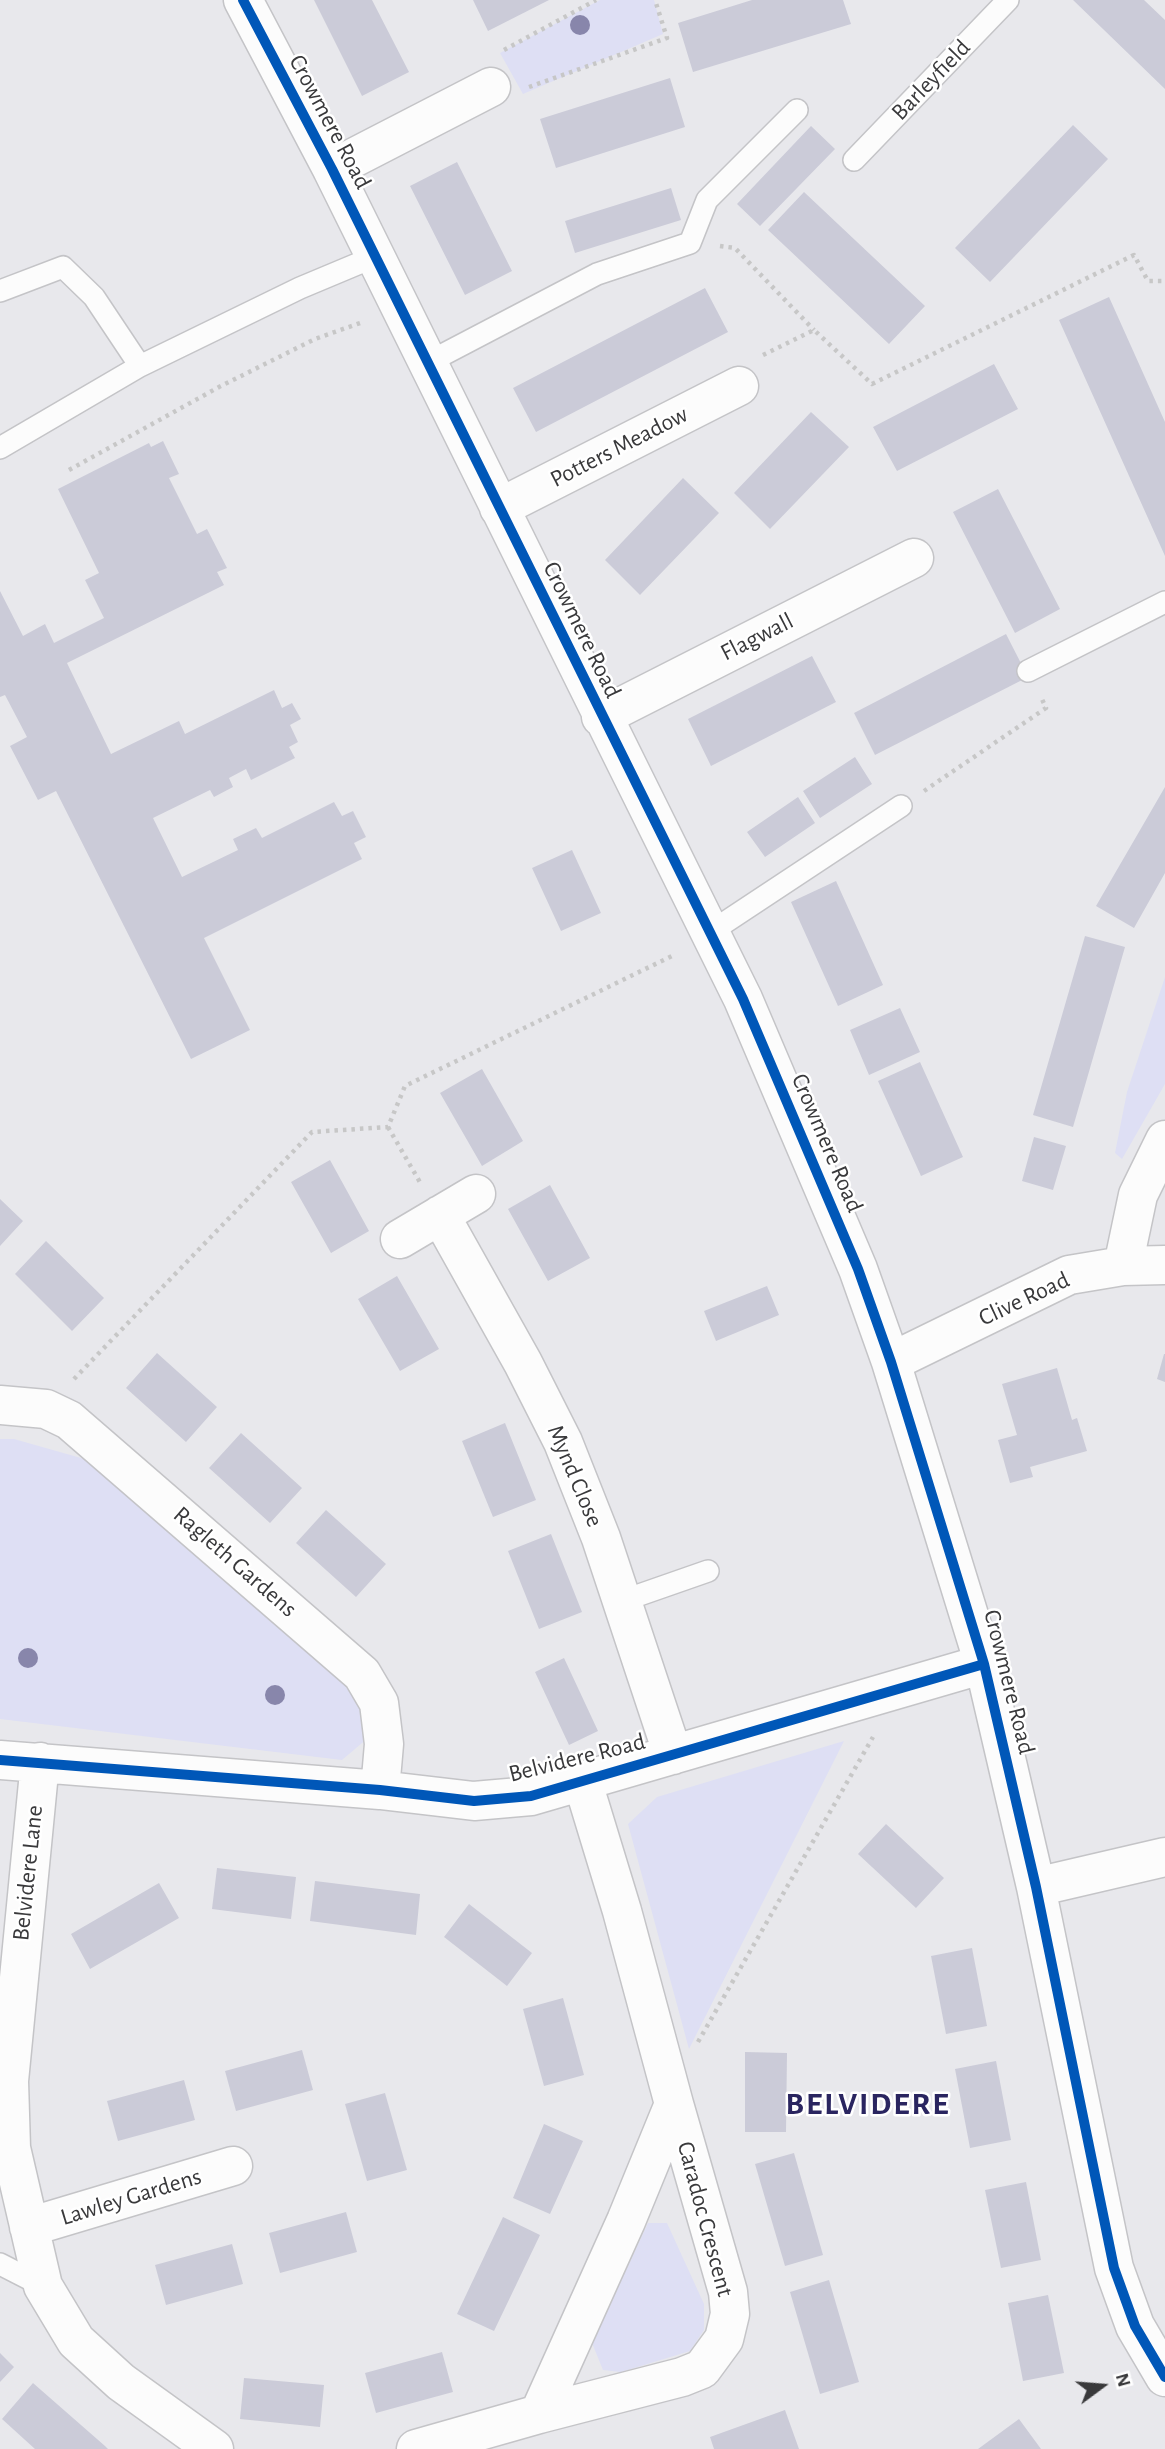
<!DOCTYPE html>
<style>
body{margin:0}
#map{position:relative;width:1165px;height:2449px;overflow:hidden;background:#e8e8ec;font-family:"Alegreya Sans",sans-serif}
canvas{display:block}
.north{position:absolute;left:1067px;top:2351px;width:70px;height:70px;-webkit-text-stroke:5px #fff;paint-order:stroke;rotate:74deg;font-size:19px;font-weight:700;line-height:28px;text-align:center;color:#39393b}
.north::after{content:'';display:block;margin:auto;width:24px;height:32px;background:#39393b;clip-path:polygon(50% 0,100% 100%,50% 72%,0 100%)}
</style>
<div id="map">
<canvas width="1165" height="2449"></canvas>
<div class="north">N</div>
</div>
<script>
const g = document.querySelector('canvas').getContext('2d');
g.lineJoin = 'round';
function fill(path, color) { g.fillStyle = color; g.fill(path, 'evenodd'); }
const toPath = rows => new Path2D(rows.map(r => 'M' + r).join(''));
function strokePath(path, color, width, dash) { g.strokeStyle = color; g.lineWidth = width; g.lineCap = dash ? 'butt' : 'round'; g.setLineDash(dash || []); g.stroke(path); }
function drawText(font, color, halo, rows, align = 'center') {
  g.font = font + ' "Alegreya Sans",sans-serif'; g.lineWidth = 5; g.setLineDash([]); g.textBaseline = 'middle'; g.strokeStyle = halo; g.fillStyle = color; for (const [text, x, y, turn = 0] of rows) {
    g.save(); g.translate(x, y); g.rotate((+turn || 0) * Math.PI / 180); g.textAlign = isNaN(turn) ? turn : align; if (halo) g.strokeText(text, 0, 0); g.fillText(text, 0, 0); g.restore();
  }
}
fill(toPath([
 [600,0,654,0,663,34,523,94,500,53],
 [1165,977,1165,1084,1122,1159,1115,1153,1127,1092],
 [0,1439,14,1439,88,1460,356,1691,368,1738,342,1760,0,1719],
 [844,1741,689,2049,628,1824,657,1797],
 [648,2223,667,2223,704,2304,704,2330,690,2351,621,2372,603,2370,592,2343]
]), '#dedff4');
fill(toPath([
 [314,0,372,0,409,72,362,96],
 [473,0,549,0,488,31],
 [752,0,843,0,851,24,693,72,678,23],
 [1073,0,1144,0,1165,20,1165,89],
 [670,78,685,127,556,168,540,119],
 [1073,125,1108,159,990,282,955,248],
 [811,126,835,149,760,226,737,204],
 [457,162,512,271,465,295,410,186],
 [671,188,681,220,575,253,565,221],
 [804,192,925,306,889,344,768,230],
 [705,288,728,332,536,432,513,388],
 [1109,297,1165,422,1165,556,1059,320],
 [994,364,1018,409,897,471,873,427],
 [811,412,849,447,770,529,734,493],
 [163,441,179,474,169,478,197,534,207,529,227,568,217,572,224,585,67,663,111,754,179,721,185,734,274,690,282,708,292,703,301,719,290,725,298,742,289,747,295,758,251,780,246,769,229,778,233,787,214,797,210,790,153,818,182,877,238,850,233,839,256,828,262,838,334,802,342,816,353,811,366,837,354,843,362,859,204,938,250,1030,191,1059,56,791,38,800,10,746,27,737,5,695,0,697,0,591,23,636,45,624,54,643,104,618,85,580,99,573,58,489,149,443,151,447],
 [683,478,719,513,640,595,605,560],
 [998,489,1060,609,1015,633,953,512],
 [1006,634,1028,677,875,755,854,713],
 [812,656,836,702,711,766,688,719],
 [855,757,872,784,820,818,803,791],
 [1165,787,1165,873,1134,928,1096,906],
 [798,797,815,823,765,857,747,832],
 [572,850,601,913,561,931,532,868],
 [836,881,883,985,838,1006,791,902],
 [1085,936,1125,947,1073,1127,1033,1115],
 [900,1008,920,1052,869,1075,850,1030],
 [920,1062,963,1157,921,1176,878,1081],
 [482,1069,523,1141,482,1166,440,1093],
 [1034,1137,1066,1146,1053,1190,1022,1181],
 [330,1160,369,1231,331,1253,291,1182],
 [550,1185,590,1258,548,1281,508,1209],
 [0,1199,23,1221,0,1246],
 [46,1241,104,1298,72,1331,15,1274],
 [397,1276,439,1349,400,1371,358,1299],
 [767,1286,779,1315,716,1341,704,1311],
 [157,1353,217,1407,186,1442,126,1388],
 [1164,1354,1165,1354,1165,1382,1157,1379],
 [1057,1368,1072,1420,1077,1418,1087,1451,1030,1467,1033,1477,1010,1483,998,1440,1017,1435,1002,1384],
 [505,1423,536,1500,493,1517,462,1441],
 [241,1433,302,1488,270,1523,209,1468],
 [326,1510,386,1564,356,1597,296,1543],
 [551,1534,582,1612,539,1629,508,1551],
 [564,1658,598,1731,569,1745,535,1672],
 [886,1824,944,1878,916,1908,858,1854],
 [217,1868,296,1877,291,1919,212,1909],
 [315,1881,420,1894,416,1935,310,1921],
 [159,1883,179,1918,90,1969,71,1934],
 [469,1904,532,1953,507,1986,444,1937],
 [972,1948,987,2026,946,2034,931,1956],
 [563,1998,584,2075,544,2086,523,2009],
 [302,2050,313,2090,236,2111,225,2071],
 [745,2052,787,2053,786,2132,745,2132],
 [996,2061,1011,2140,970,2148,955,2069],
 [184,2080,195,2120,118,2141,107,2101],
 [385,2093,407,2170,367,2181,345,2104],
 [544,2124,583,2141,550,2214,513,2198],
 [794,2153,823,2255,785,2266,755,2164],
 [1026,2182,1041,2260,1001,2268,985,2190],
 [346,2212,357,2252,280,2273,269,2233],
 [503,2217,540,2235,494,2331,457,2314],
 [232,2244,243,2284,166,2305,155,2265],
 [829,2280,859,2382,820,2394,790,2292],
 [1048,2295,1064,2373,1023,2381,1008,2303],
 [442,2352,453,2392,376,2413,365,2373],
 [0,2353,14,2367,0,2382],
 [244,2378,324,2385,320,2427,240,2419],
 [33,2383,105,2446,108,2449,35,2449,2,2419],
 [785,2410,799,2449,714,2449,710,2437],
 [1019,2419,1041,2449,978,2449]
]), '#cbcbd8');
const service = toPath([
 [854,160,1008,0],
 [0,291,63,267,94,297,140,366,300,288,374,257],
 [427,363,597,274,690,243,707,200,797,110],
 [0,448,140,366],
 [1028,671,1165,602],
 [709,933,901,806],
 [622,1601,708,1571],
 [0,2264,43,2286]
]);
const minor = toPath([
 [243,0,332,169,743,999,858,1269,891,1362,984,1664,1036,1887,1114,2268,1135,2326,1165,2377],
 [332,169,491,87],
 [499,508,739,386],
 [601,717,914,558],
 [440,1215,523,1363,563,1442,601,1538,673,1755],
 [400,1239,476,1194],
 [1123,1266,1138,1195,1165,1140],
 [891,1362,1069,1275,1123,1266,1165,1265],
 [0,1405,46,1409,69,1420,362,1674,379,1703,384,1744,380,1790],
 [0,1760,380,1790,474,1801,531,1796,984,1664],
 [40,1762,9,2081,11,2148,43,2286,76,2341,121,2382,214,2449],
 [1036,1887,1165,1857],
 [29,2227,233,2166],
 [539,2414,682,2377,702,2369,724,2339,730,2314,728,2292,674,2104],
 [416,2449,539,2414,626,2221,674,2104,622,1911,583,1783]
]);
strokePath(service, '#c4c4c7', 24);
strokePath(minor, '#c4c4c7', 41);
strokePath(toPath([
 [504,50,596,0],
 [529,87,667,38,655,0],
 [720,246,735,248,814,330],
 [763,355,814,330,872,384,1134,255,1148,281,1165,281],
 [69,470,219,387,315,339,363,322],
 [924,791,1046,708,1041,697],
 [388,1127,421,1184],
 [74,1379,312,1132,388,1127,405,1086,676,954],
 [698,2042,873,1737]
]), '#c7c7c7', 4.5, [3.5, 5]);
strokePath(service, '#fcfcfc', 21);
strokePath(minor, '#fcfcfc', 38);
strokePath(toPath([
 [243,0,332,169,743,999,858,1269,891,1362,984,1664,1036,1887,1114,2268,1135,2326,1165,2377],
 [0,1760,380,1790,474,1801,531,1796,984,1664]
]), '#0057b8', 10);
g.fillStyle = '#8886ab';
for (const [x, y] of [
 [580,25],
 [28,1658],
 [275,1695]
]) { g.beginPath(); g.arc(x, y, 10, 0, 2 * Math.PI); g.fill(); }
drawText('24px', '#39393b', '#fff', [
 ["Barleyfield",931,80,-46],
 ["Crowmere Road",330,122,62],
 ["Potters Meadow",619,447,-27],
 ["Crowmere Road",582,630,64],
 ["Flagwall",757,637,-27],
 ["Crowmere Road",827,1143,67],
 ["Clive Road",1024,1299,-25],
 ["Mynd Close",575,1476,67],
 ["Ragleth Gardens",235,1562,41],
 ["Crowmere Road",1009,1682,76],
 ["Belvidere Road",577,1758,-14],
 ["Belvidere Lane",28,1873,-84],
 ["Lawley Gardens",131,2197,-17],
 ["Caradoc Crescent",705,2219,75]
]);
g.letterSpacing = '2px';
drawText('bold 32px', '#2a2560', '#fff', [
 ["BELVIDERE",868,2104]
]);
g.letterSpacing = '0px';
</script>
